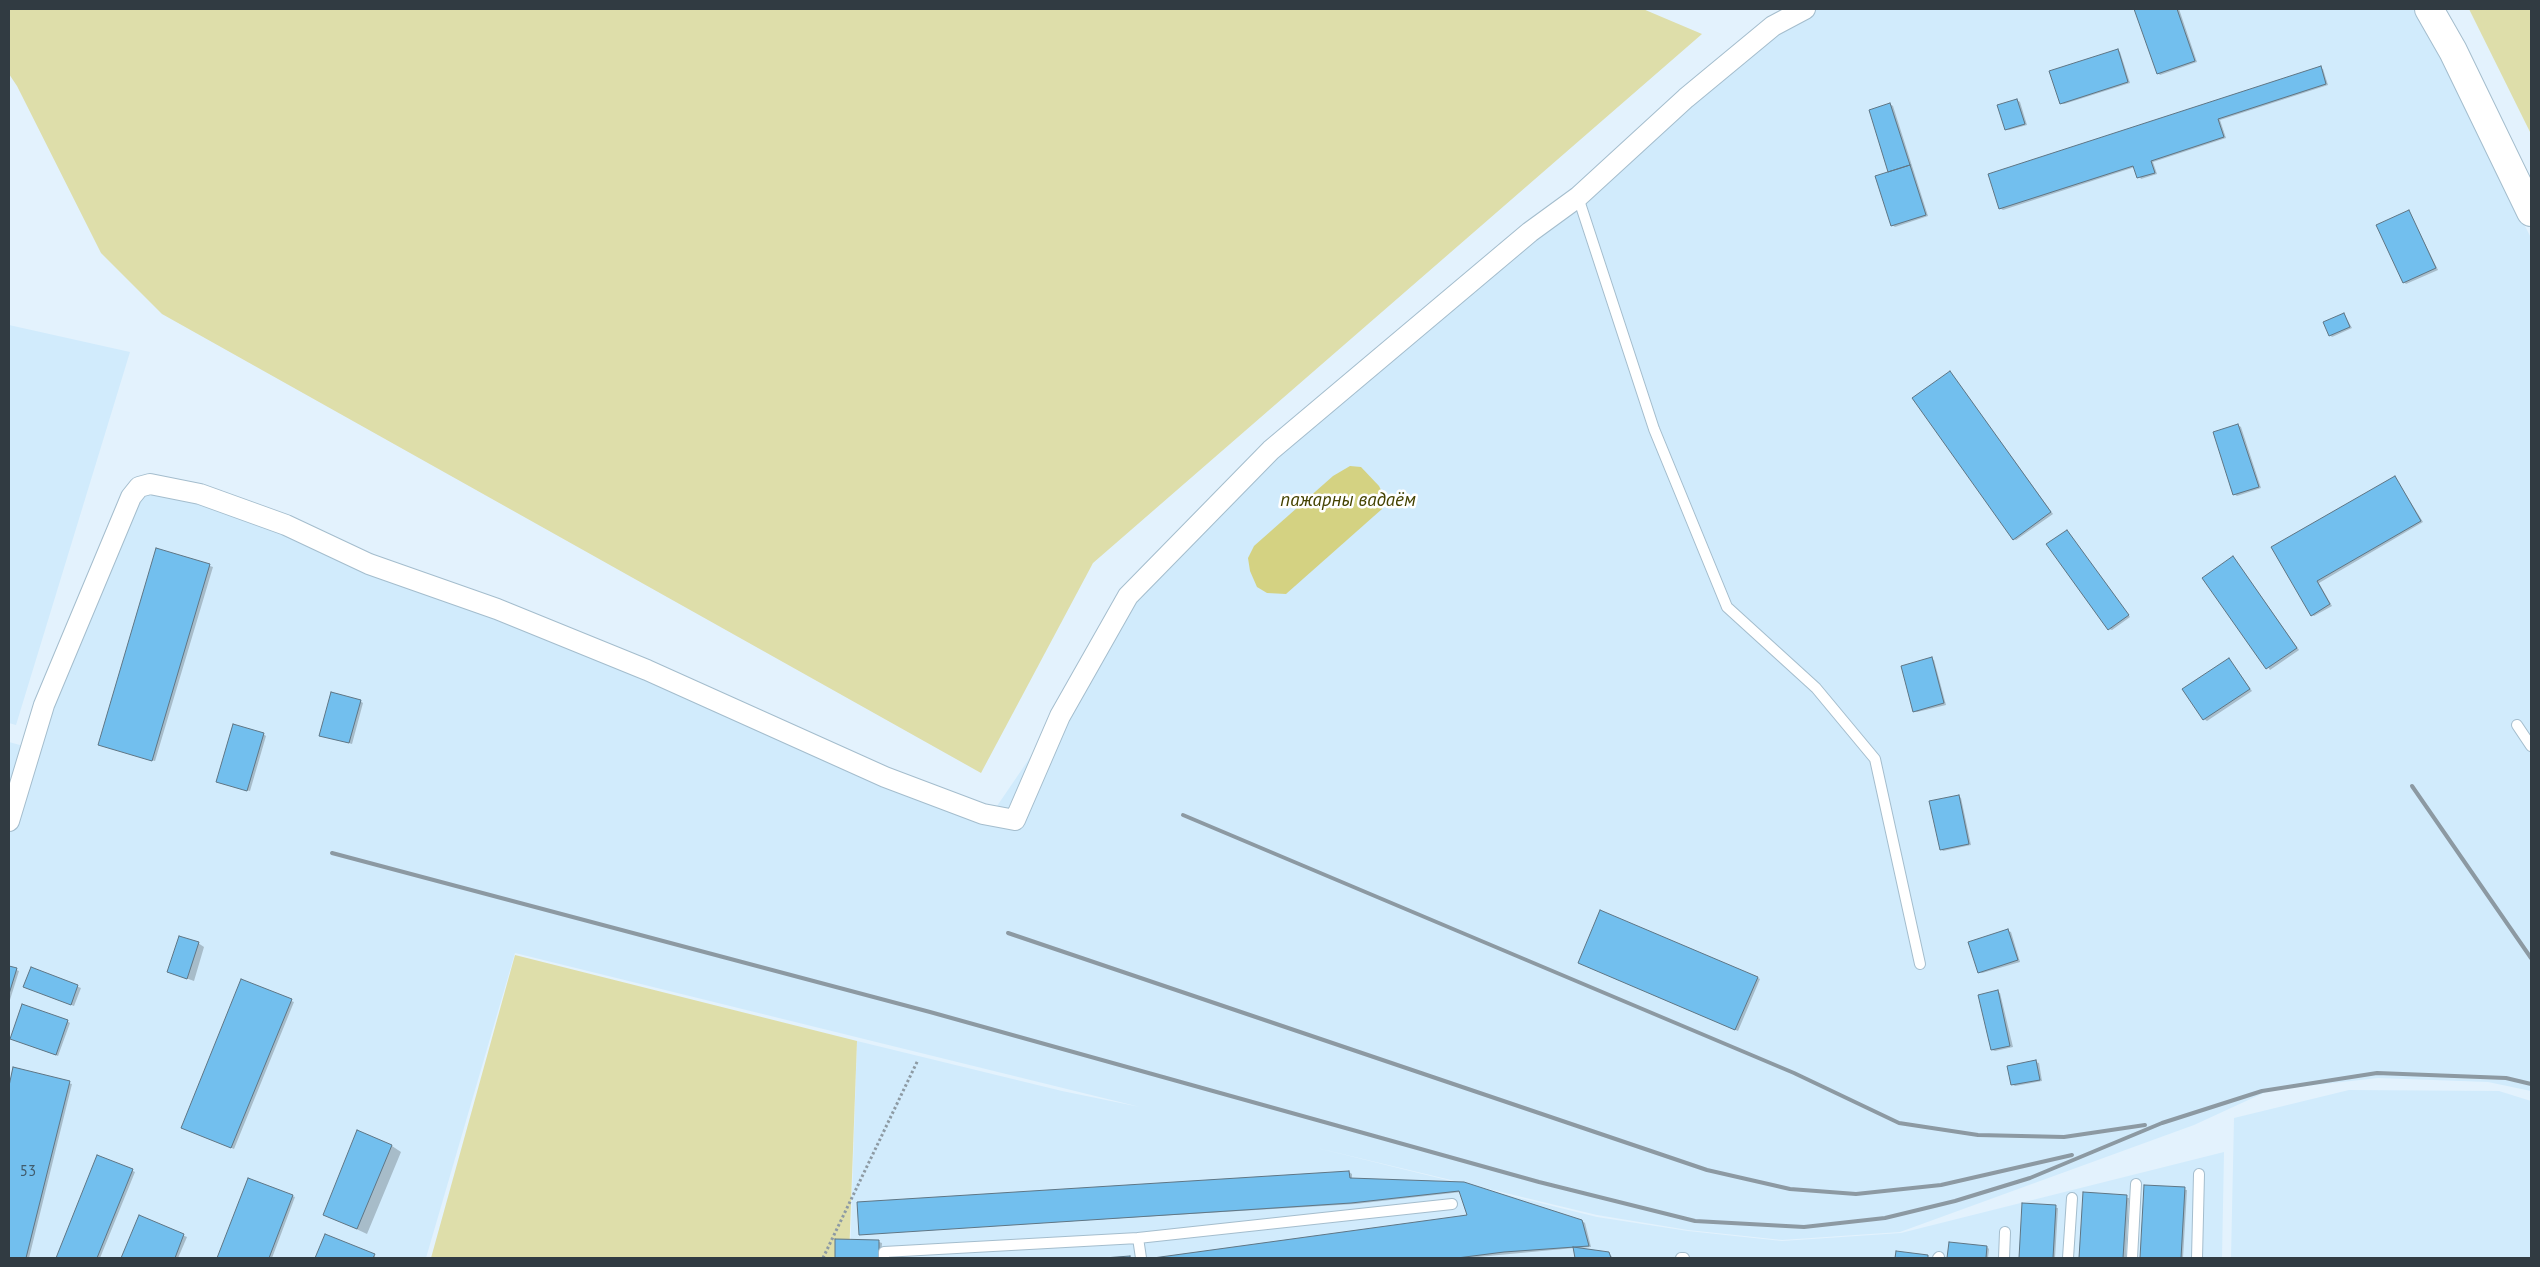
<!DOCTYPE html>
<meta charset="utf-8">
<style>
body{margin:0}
#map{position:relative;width:2540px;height:1267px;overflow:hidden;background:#e3f2fd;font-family:"PT Sans",sans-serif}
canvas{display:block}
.frame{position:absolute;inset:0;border:10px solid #313b42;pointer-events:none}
</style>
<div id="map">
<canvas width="2540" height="1267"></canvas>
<div class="frame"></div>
</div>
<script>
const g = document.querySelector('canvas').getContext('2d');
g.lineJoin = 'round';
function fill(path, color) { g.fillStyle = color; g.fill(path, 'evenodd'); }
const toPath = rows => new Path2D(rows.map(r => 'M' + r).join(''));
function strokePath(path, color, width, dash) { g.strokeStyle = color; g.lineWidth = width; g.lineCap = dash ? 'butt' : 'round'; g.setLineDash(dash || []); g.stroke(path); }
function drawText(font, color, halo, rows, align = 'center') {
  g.font = font + ' "PT Sans",sans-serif'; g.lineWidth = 5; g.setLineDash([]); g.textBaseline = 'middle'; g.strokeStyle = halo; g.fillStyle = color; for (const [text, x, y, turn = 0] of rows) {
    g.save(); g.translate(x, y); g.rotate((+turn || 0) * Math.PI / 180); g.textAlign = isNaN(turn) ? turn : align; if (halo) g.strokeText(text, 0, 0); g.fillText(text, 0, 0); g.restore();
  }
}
fill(toPath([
 [1784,9,2417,9,2531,238,2531,1091,2488,1082,2378,1078,2270,1090,2194,1125,1900,1232,1782,1240,1688,1230,1597,1215,1313,1147,1597,1217,1688,1231,1782,1241,1901,1233,2224,1152,2222,1258,850,1258,857,1041,1062,1091,1140,1107,515,953,426,1258,9,1258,9,742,38,750,133,502,154,488,291,517,376,559,899,778,995,809,1144,590,1275,453,1701,73],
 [9,325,130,352,16,725,9,723],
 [2349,1090,2499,1091,2531,1101,2531,1258,2231,1258,2234,1118]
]), '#d1ebfc');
fill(toPath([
 [9,9,1643,9,1702,34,1093,563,981,773,162,314,101,253,17,86,9,74],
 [2469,9,2531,9,2531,134],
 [515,955,857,1041,849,1258,431,1258]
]), '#dedeaa');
fill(toPath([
 [1350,466,1361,467,1379,486,1385,498,1382,509,1286,594,1267,593,1257,587,1250,571,1248,558,1254,546,1333,476]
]), '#d4d282');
fill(toPath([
 [2136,9,2179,9,2197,62,2160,75,2158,73],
 [2118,50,2120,52,2130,83,2064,104,2061,103],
 [2320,68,2323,69,2328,85,2220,120,2226,138,2153,162,2157,174,2141,179,2135,167,2003,210,2000,208],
 [2017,100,2020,102,2027,125,2009,130,2006,129],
 [1890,104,1893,106,1928,216,1895,227,1892,225,1890,173],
 [2409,211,2438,270,2406,284,2404,282],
 [2344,314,2352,328,2332,337,2330,335],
 [1950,372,2053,514,2016,540,2014,539],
 [2238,425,2241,427,2261,488,2237,496,2234,494],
 [2395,477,2423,522,2319,583,2332,606,2314,616,2312,615,2273,548],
 [2067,531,2130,617,2112,630,2109,629],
 [157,549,213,567,155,761,102,745],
 [2234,558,2299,650,2270,670,2204,578],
 [1932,659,1934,660,1946,705,1917,712,1914,711],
 [2229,659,2252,691,2207,721,2204,719],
 [360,701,363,703,352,744,324,736],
 [263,734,266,736,250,791,220,783],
 [1959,796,1961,798,1971,845,1943,851,1941,849],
 [2008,931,2011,932,2020,962,1982,973,1979,972],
 [198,943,204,947,194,981,169,972],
 [1582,964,1758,978,1760,979,1738,1031],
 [9,967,19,971,9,1003],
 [32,969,81,988,74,1006,27,988],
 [1998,992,2000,993,2013,1047,1995,1051,1992,1050],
 [291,1001,294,1002,234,1149,185,1129],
 [67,1021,70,1023,58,1056,14,1040],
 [2036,1062,2039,1063,2042,1081,2015,1086,2012,1084],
 [14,1069,72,1084,29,1258,9,1258,9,1091],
 [392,1146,401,1152,367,1234,324,1214],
 [98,1156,135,1172,100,1258,57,1258],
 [1349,1172,1352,1174,1352,1180,1463,1184,1582,1221,1585,1223,1591,1247,1579,1248,1609,1253,1613,1258,1576,1258,1574,1248,1467,1258,1154,1258,1469,1216,1461,1192,1355,1204,860,1234],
 [248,1179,295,1197,272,1258,219,1258],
 [2145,1186,2187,1190,2183,1258,2141,1258],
 [2084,1194,2129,1198,2126,1258,2080,1258],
 [2023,1204,2058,1208,2055,1258,2020,1258],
 [139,1217,187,1237,178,1258,122,1258],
 [325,1236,374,1255,376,1258,316,1258],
 [837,1240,879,1242,882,1243,881,1258,836,1258],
 [1950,1244,1987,1247,1989,1249,1988,1258,1948,1258]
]), '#0003');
const building = toPath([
 [2134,9,2177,9,2195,61,2157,74,2134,9],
 [2118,49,2128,82,2060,104,2049,71,2118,49],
 [2321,66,2326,84,2218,119,2224,137,2151,161,2155,173,2137,178,2133,166,1999,209,1988,174,2321,66],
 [2017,99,2025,124,2005,130,1997,105,2017,99],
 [1890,103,1910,165,1888,172,1869,110,1890,103],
 [1910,165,1926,215,1891,226,1875,176,1910,165],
 [2409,210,2436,268,2403,283,2376,225,2409,210],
 [2344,313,2350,327,2329,336,2323,322,2344,313],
 [1950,371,2051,512,2013,540,1912,398,1950,371],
 [2238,424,2259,487,2233,495,2213,432,2238,424],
 [2395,476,2421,521,2317,581,2330,604,2311,616,2271,547,2395,476],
 [2067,530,2129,615,2108,630,2046,544,2067,530],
 [156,548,210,564,152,761,98,745,156,548],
 [2233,556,2297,648,2266,669,2202,578,2233,556],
 [1932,657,1944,703,1913,712,1901,666,1932,657],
 [2229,658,2250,689,2203,720,2182,689,2229,658],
 [331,692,361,700,349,743,319,736,331,692],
 [233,724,264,733,247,791,216,782,233,724],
 [1959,795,1969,844,1940,850,1929,801,1959,795],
 [1600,910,1758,977,1735,1030,1578,963,1600,910],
 [2008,929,2018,960,1978,973,1968,942,2008,929],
 [179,936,199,942,187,979,167,972,179,936],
 [9,966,17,968,9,994,9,966],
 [31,967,78,985,71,1005,23,987,31,967],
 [241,979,292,999,231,1148,181,1128,241,979],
 [1998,990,2010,1046,1991,1050,1978,995,1998,990],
 [22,1004,68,1020,56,1055,10,1039,22,1004],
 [2036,1060,2040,1080,2011,1085,2007,1066,2036,1060],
 [13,1067,70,1081,26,1258,9,1258,9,1086,13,1067],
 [357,1130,392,1145,357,1229,323,1215,357,1130],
 [97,1155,133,1169,97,1258,56,1258,97,1155],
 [1349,1171,1350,1178,1464,1182,1582,1220,1589,1246,1504,1252,1457,1258,1153,1258,1467,1215,1459,1191,1351,1203,859,1235,857,1202,1349,1171],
 [248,1178,293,1195,269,1258,217,1258,248,1178],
 [2144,1185,2185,1187,2181,1258,2140,1258,2144,1185],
 [2083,1192,2127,1195,2123,1258,2079,1258,2083,1192],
 [2022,1203,2056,1205,2053,1258,2019,1258,2022,1203],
 [139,1215,184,1234,175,1258,121,1258,139,1215],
 [325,1234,375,1254,373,1258,315,1258,325,1234],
 [835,1239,879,1240,879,1258,835,1258,835,1239],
 [1949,1242,1987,1246,1986,1258,1947,1258,1949,1242],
 [1573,1247,1609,1252,1611,1258,1575,1258,1573,1247],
 [1896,1251,1928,1255,1928,1258,1895,1258,1896,1251],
 [1130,1256,1130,1258,1104,1258,1130,1256]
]);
fill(building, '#72bfee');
strokePath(building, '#5f7685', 1);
const lane = toPath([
 [1578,197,1654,429,1727,607,1816,688,1875,759,1920,964],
 [2517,725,2531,746],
 [1138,1238,1141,1258],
 [884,1258,884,1252,1138,1238,1452,1204],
 [1681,1258,1684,1258],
 [1938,1258,1939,1257],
 [2004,1258,2005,1232],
 [2068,1258,2072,1198],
 [2132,1258,2136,1184],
 [2197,1258,2199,1174]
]);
const street = toPath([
 [9,821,44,705,131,497,139,487,150,484,200,494,286,525,369,564,497,609,647,670,885,777,983,814,1015,820,1060,716,1128,596,1271,450,1530,232,1578,197,1686,98,1773,26,1805,9]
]);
const secondary = toPath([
 [2429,9,2453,51,2531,212]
]);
strokePath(lane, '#a4bdcd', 12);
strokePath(street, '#a4bdcd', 22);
strokePath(secondary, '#a4bdcd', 30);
strokePath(toPath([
 [823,1258,918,1060]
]), '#8d9aa3', 3, [2.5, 2.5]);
strokePath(lane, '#fff', 10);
strokePath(street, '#fff', 20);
strokePath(secondary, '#fff', 28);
strokePath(toPath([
 [2412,786,2531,958],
 [1183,815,1794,1073,1899,1123,1978,1135,2064,1137,2145,1125],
 [332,853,930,1012,1539,1182,1695,1221,1804,1227,1885,1218,1955,1201,2030,1178,2162,1123,2262,1091,2377,1073,2506,1078,2531,1084],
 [1008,933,1707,1170,1790,1189,1856,1194,1941,1185,2072,1155]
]), '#8c99a2', 4);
drawText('15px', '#415c6d', null, [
 ["53",28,1172]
]);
drawText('italic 19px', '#444200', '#fff', [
 ["пажарны вадаём",1348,501]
]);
</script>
